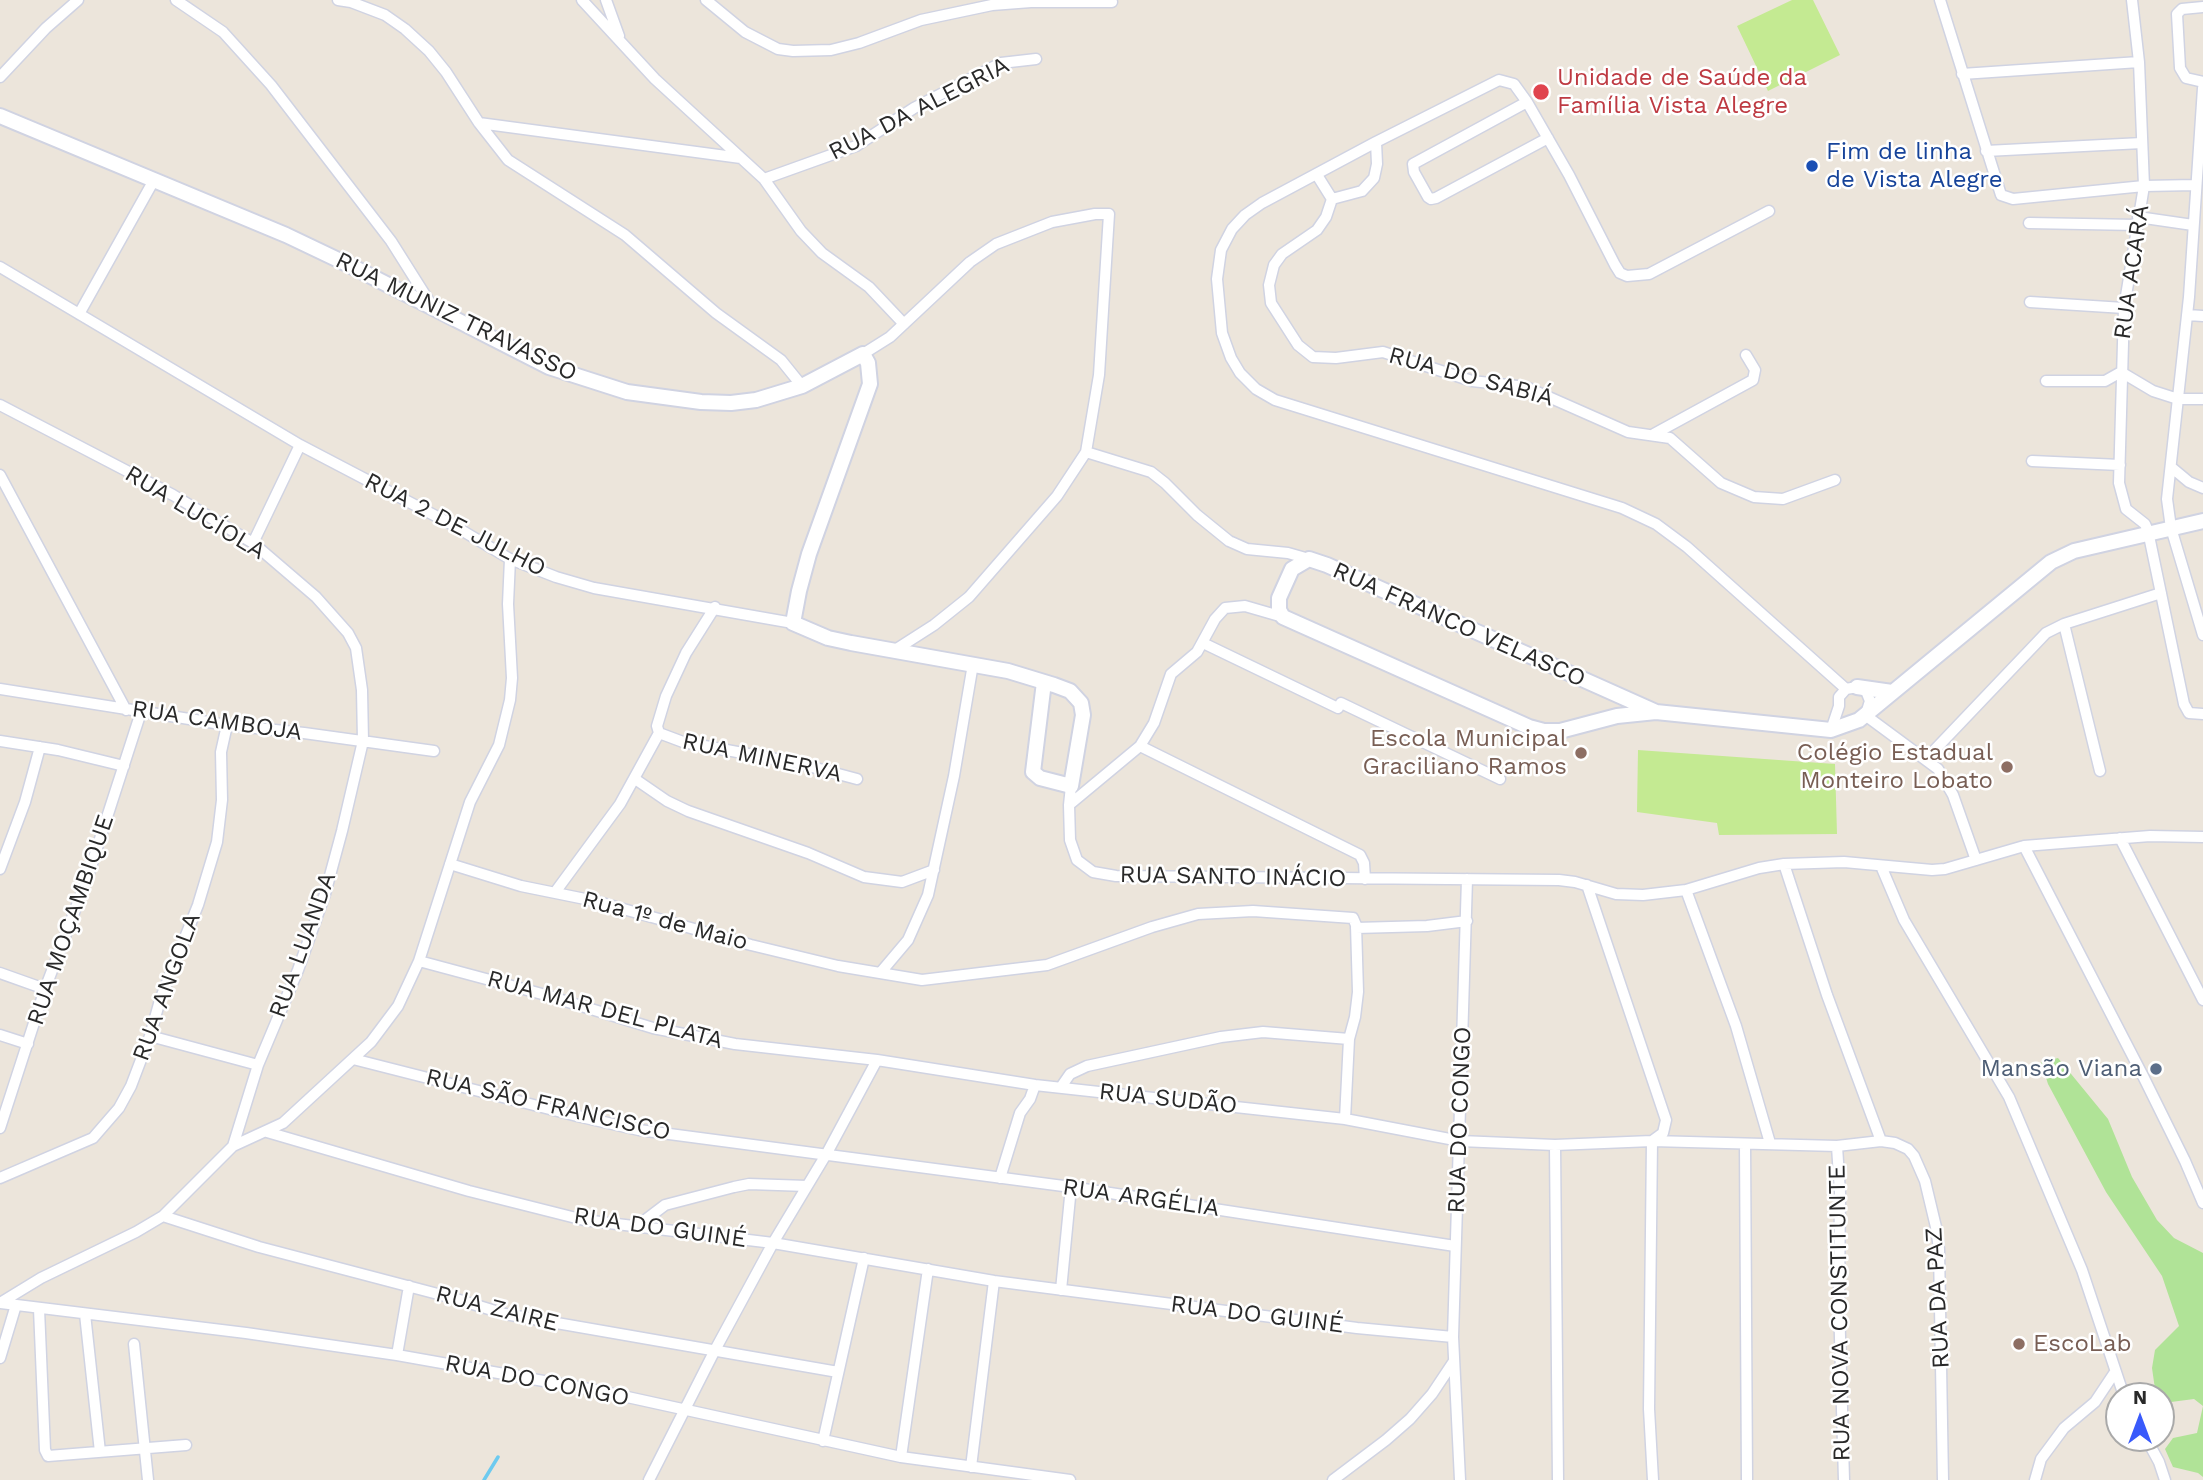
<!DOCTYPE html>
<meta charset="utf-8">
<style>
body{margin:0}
#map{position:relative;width:2203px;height:1480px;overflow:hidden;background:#ece5db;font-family:"Work Sans",sans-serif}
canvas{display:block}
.north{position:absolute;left:2105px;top:1382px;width:70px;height:70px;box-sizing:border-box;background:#fff;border:2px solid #a9a9a9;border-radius:50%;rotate:0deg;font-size:19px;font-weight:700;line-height:28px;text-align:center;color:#292929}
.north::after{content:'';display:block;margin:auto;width:24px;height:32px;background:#395afb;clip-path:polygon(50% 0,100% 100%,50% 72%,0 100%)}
</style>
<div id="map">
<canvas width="2203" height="1480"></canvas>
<div class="north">N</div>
</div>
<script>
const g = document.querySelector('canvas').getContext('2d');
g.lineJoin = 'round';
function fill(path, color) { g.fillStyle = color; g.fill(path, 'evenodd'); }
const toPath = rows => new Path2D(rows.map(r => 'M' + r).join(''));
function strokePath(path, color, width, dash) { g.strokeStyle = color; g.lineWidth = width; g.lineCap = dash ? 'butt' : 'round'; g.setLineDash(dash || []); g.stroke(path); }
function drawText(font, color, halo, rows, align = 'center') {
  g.font = font + ' "Work Sans",sans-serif'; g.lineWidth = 5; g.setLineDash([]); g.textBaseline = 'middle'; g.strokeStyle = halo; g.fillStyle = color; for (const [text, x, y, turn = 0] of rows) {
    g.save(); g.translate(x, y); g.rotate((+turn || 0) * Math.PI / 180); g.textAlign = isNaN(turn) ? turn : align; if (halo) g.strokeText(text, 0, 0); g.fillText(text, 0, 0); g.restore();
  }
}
fill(toPath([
 [2058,1058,2108,1119,2132,1177,2157,1220,2174,1238,2203,1253,2203,1477,2198,1473,2173,1467,2165,1449,2173,1438,2197,1433,2203,1406,2194,1399,2171,1402,2155,1389,2152,1368,2155,1350,2179,1326,2162,1276,2106,1192,2048,1084,2041,1062]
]), '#b0e397');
fill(toPath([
 [1792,0,1813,0,1840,55,1768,91,1737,26],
 [1638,750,1835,764,1837,834,1719,835,1717,823,1637,812]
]), '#c4ea92');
strokePath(toPath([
 [484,1480,498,1457]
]), '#6dcaef', 3.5);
const street = toPath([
 [176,0,223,32,271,85,391,241,432,306],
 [338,0,351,2,385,15,405,29,429,51,446,72,479,123,508,160,625,235,716,313,781,360,802,386],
 [582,0,655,79,764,179,801,231,822,253,869,287,904,324],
 [606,0,619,36],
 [706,0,745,32,778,49,793,51,831,50,859,43,921,20,992,5,1031,2,1112,2],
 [1940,0,2001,195,2013,199,2144,186,2195,185],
 [2132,0,2139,62,2144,186,2124,308,2119,483,2126,509,2145,524,2148,531,2184,704,2189,713,2203,714],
 [2203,7,2182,9,2177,14,2180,68,2186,78,2203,82],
 [1962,74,2139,62],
 [0,77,46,28,78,0],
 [2203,88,2189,297,2167,499,2171,528,2203,635],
 [1527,102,1413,164,1414,172,1428,197,1431,199,1436,198,1548,138],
 [479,123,741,158],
 [1986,151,2142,143],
 [1317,175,1332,199,1326,217,1317,230,1282,254,1274,265,1269,285,1271,303,1298,345,1313,357,1336,358,1383,352,1472,381,1526,387,1628,432,1670,438,1721,483,1754,497,1783,499,1835,480],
 [764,179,856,146,914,108,1001,63,1036,59],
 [1332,199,1362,191,1374,178,1377,164,1376,142],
 [1769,211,1649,274,1627,276,1620,273,1615,265,1569,175,1527,102,1514,84,1499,80,1376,142,1262,203,1245,215,1232,229,1221,250,1217,279,1222,333,1231,358,1240,373,1256,389,1275,400,1622,508,1656,524,1687,547,1846,689],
 [2138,217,2193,225],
 [2029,223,2137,225],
 [0,267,300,445,451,524,510,559,556,577,594,588,793,623],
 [2030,302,2124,308],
 [79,314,154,180],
 [2187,315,2203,316],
 [863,354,890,337,970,262,996,244,1052,222,1095,214,1109,214,1099,375,1086,452,1057,496,969,597,934,625,895,650],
 [2046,381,2105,381,2121,372,2153,391,2178,399,2203,399],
 [0,405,173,495,253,543,316,597,348,633,356,648,362,690,363,741,342,831,325,894,298,970,258,1065,233,1146],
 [1654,434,1753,380,1755,370,1746,355],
 [1086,452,1151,472,1165,483,1197,515,1229,541,1247,549,1288,553,1309,559],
 [2032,461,2120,465],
 [2171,467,2189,482,2203,488],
 [0,475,126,710],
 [253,543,300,445],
 [715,607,686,653,666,696,657,726,659,733,683,742,797,763,857,779],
 [2064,624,2100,771],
 [1203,643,1338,708],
 [0,689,227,725,304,733,434,751],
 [1341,703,1500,779],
 [1865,715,1938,769,1953,795,1976,860],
 [1831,730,1839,706,1839,697,1846,689,1857,687,1866,691,1870,701,1866,714],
 [0,741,58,750,124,766],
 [1140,746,1360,855,1364,863,1365,879],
 [1926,759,2046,633,2064,624,2161,593],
 [635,779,667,801,688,811,808,853,864,877,902,882,934,870],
 [1071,786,1069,805,1070,840,1077,860,1093,872,1116,876,1559,880,1575,882,1616,894,1643,895,1686,890,1759,868,1784,864,1844,862,1932,870,1945,869,2024,846,2150,836,2203,837],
 [1069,805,1140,746,1154,723,1171,674,1197,652,1215,619,1225,608,1245,606,1283,617],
 [2120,838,2203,1000],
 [2024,846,2143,1076,2185,1161,2203,1203],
 [450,864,521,886,595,901,751,945,838,966,922,980,1047,965,1152,927,1198,914,1253,911,1353,918,1356,925,1358,992,1355,1017,1349,1039,1345,1119],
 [1881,866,1904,920,2009,1097,2082,1270,2124,1396],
 [0,869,25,802,40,747],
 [1587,885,1666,1120,1663,1133,1652,1141,1649,1409,1653,1480],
 [1686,890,1736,1026,1770,1143],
 [556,891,620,804,659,733],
 [1356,928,1427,926,1467,921],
 [419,961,542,994,653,1028,735,1044,877,1060,1035,1085,1345,1119,1460,1141,1555,1145,1652,1141,1837,1146,1881,1141,1827,995,1784,864],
 [881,972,908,940,928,895,954,776,973,664],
 [0,973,45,989],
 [0,1035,28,1044],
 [150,1036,258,1065],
 [353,1059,577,1116,639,1130,1071,1187,1455,1246],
 [1061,1087,1070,1074,1087,1066,1221,1037,1263,1032,1349,1039],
 [0,1128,45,989,88,876,141,712],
 [267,1132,469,1191,584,1220,773,1243,994,1281,1357,1328,1453,1337],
 [1881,1141,1895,1143,1908,1149,1914,1156,1925,1181,1936,1227,1939,1249,1943,1480],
 [1745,1144,1747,1480],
 [1555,1145,1558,1480],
 [1837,1146,1840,1193,1839,1302,1844,1480],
 [0,1178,93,1138,119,1108,131,1086,150,1036,160,1000,198,905,217,842,222,800,221,752,227,725],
 [1000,1178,1020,1113,1030,1099,1035,1085],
 [163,1216,259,1247,453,1298,505,1314,838,1372],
 [636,1227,665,1205,734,1187,749,1184,807,1186],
 [1061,1290,1071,1187],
 [0,1303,246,1333,397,1355,600,1391,901,1457,1070,1480],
 [0,1303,41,1278,136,1232,163,1216,233,1146,283,1123,371,1042,398,1006,419,961,470,802,499,745,510,700,512,678,508,604,510,559],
 [39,1309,45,1450,48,1456,186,1445],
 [85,1314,100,1452],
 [134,1344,148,1480],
 [397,1355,409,1286],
 [0,1358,16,1305],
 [2146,1438,2159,1462,2165,1480],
 [823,1441,864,1258],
 [901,1457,928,1269],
 [971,1467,994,1281],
 [649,1480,715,1350,773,1243,827,1153,877,1060],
 [1333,1480,1386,1440,1410,1419,1432,1394,1454,1361],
 [1460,1480,1453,1337,1467,879],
 [2035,1480,2041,1459,2064,1428,2095,1402,2115,1372]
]);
const secondary = toPath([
 [0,116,286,235,351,266,549,367,627,392,701,402,731,403,756,400,802,386,863,354,868,363,870,384,809,554,799,591,793,623,828,638,851,643,1008,671,1054,685,1070,691,1081,703,1083,715,1071,786,1040,778,1033,772,1044,682],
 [1857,687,1892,692],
 [1656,712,1617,716,1560,731,1544,731,1529,727,1283,617,1279,610,1279,598,1292,569,1309,559,1327,565,1656,712,1831,730,1859,720,2051,562,2074,551,2203,521]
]);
strokePath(street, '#d0d3e2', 13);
strokePath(secondary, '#d0d3e2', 18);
strokePath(street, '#fff', 10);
strokePath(secondary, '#fff', 14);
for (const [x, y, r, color] of [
 [1541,92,9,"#e0444e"],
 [1812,166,7,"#1a4fb4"],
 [1581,753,7,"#8d6e63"],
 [2007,767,7,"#8d6e63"],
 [2156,1069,7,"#5c6f8a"],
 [2019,1344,7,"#8d6e63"]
]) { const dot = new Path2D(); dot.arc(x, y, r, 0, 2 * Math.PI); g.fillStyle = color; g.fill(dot); strokePath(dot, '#fff', 2.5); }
drawText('24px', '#be3a42', '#fff', [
 ["Unidade de Saúde da",1557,78],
 ["Família Vista Alegre",1557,106]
], 'left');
drawText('24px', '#292929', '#fff', [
 ["RUA DA ALEGRIA",919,109,-27],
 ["RUA ACARÁ",2132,272,-82],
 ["RUA MUNIZ TRAVASSO",456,317,26],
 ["RUA DO SABIÁ",1471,377,15],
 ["RUA LUCÍOLA",195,513,31],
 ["RUA 2 DE JULHO",455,525,27],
 ["RUA FRANCO VELASCO",1459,625,24],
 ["RUA CAMBOJA",217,721,8],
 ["RUA MINERVA",762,758,12],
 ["RUA SANTO INÁCIO",1233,877,1],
 ["RUA MOÇAMBIQUE",71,920,-71],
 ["Rua 1º de Maio",665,921,15],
 ["RUA LUANDA",303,945,-70],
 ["RUA ANGOLA",167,987,-70],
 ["RUA MAR DEL PLATA",605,1010,15],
 ["RUA SUDÃO",1168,1099,6],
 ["RUA SÃO FRANCISCO",548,1105,13],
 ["RUA DO CONGO",1460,1120,-88],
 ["RUA ARGÉLIA",1141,1198,8],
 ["RUA DO GUINÉ",660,1228,8],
 ["RUA DA PAZ",1938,1298,-93],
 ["RUA ZAIRE",497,1309,14],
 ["RUA NOVA CONSTITUNTE",1840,1313,-91],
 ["RUA DO GUINÉ",1257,1315,7],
 ["RUA DO CONGO",537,1381,11]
]);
drawText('24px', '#164399', '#fff', [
 ["Fim de linha",1826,152],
 ["de Vista Alegre",1826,180]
], 'left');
drawText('24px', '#785e54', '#fff', [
 ["Escola Municipal",1567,739],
 ["Graciliano Ramos",1567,767],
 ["Colégio Estadual",1993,753],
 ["Monteiro Lobato",1993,781],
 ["EscoLab",2033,1344,"left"]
], 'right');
drawText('24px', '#4e5e75', '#fff', [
 ["Mansão Viana",2142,1069]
], 'right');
</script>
